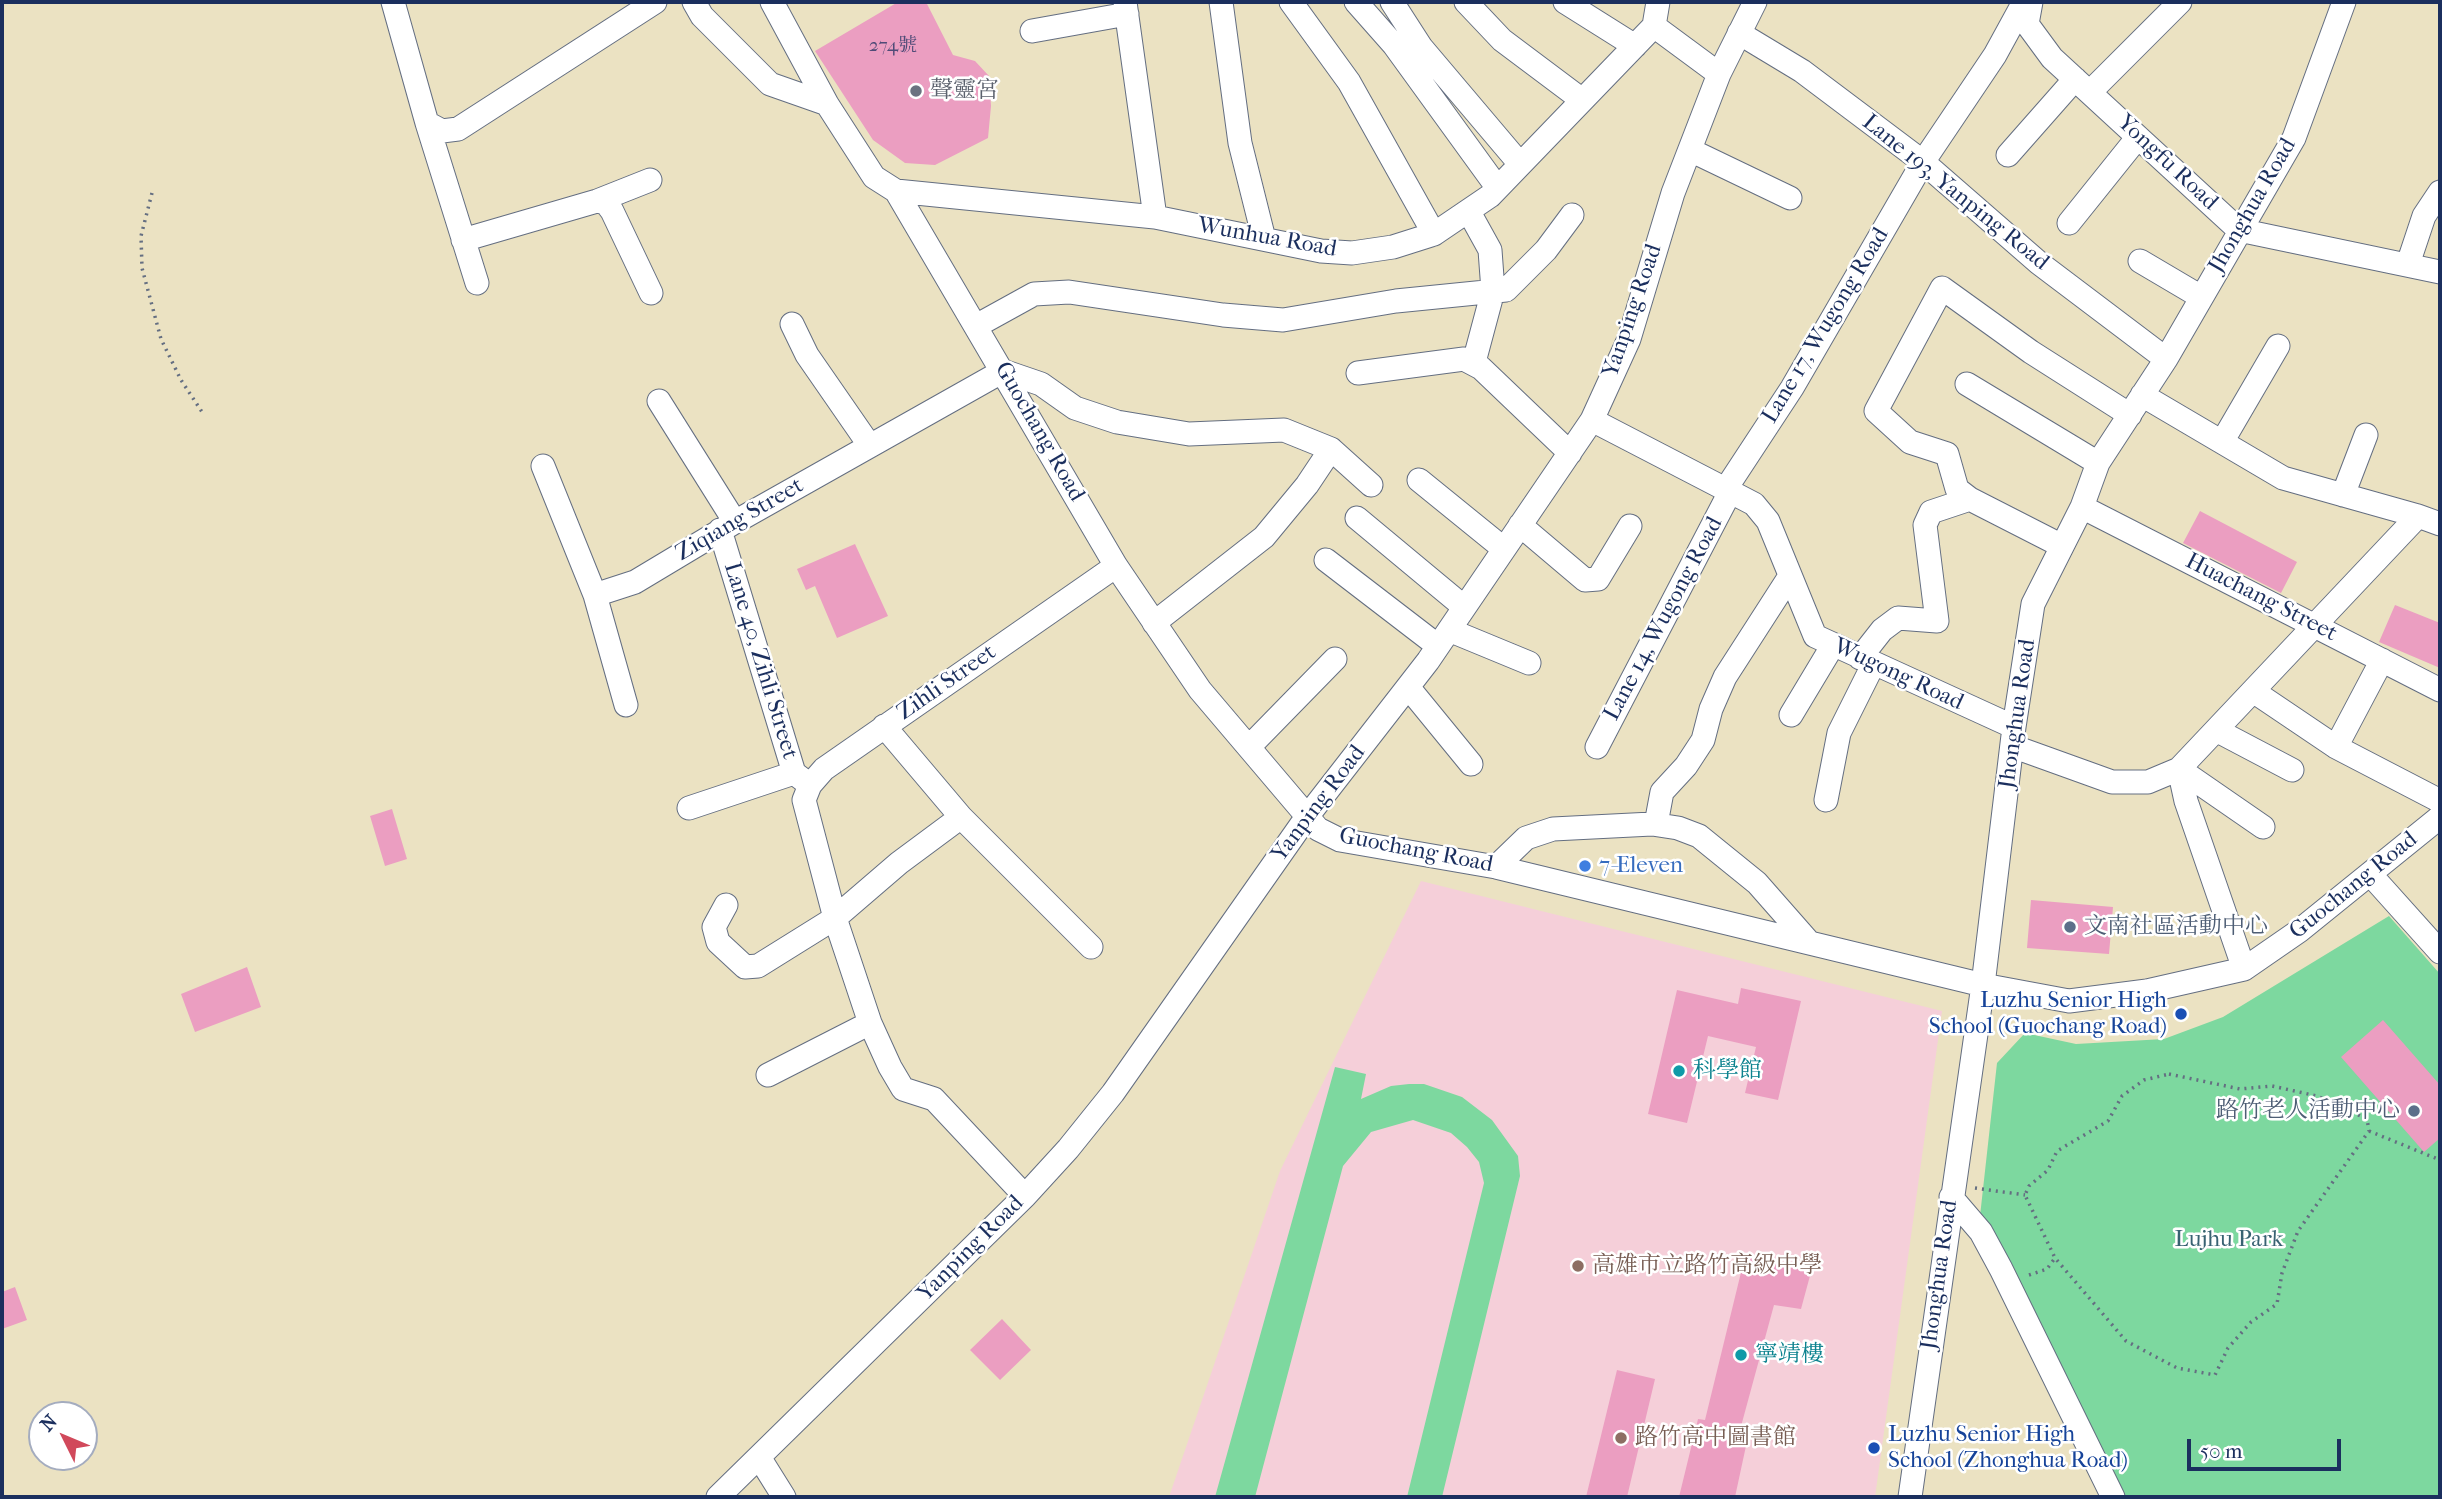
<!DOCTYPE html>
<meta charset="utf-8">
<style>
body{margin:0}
#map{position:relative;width:2442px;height:1499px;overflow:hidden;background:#ebe2c2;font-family:"IM FELL French Canon",serif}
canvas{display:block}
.frame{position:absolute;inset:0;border:4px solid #1b2f5e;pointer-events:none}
.north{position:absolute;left:28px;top:1401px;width:70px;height:70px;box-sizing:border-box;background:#fff;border:2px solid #a4acbf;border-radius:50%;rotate:313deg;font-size:19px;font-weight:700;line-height:28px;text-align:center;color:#1b2f5e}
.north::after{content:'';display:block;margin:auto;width:24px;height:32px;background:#d1495b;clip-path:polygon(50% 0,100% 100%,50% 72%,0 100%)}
.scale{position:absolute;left:2187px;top:1439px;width:154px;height:32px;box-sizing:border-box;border:4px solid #1b2f5e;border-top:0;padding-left:9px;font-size:21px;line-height:24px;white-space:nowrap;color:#1b2f5e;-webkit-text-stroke:5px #fff;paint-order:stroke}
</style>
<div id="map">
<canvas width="2442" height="1499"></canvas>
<div class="frame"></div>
<div class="north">N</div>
<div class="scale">50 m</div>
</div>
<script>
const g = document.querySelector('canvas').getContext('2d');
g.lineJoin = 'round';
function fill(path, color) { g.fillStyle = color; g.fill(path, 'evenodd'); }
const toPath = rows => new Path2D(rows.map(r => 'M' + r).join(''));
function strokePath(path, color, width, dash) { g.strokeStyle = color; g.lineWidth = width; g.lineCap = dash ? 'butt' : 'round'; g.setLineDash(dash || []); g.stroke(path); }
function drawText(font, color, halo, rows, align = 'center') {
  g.font = font + ' "IM FELL French Canon","Noto Serif TC",serif'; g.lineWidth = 5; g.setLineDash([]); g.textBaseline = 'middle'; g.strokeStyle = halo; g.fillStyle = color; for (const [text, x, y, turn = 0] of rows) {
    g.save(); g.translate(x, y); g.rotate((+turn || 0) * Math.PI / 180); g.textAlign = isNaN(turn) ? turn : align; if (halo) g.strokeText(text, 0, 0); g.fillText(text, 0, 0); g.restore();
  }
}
fill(toPath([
 [1421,881,1942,1011,1875,1497,1169,1497,1280,1171]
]), '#f5cfd9');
fill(toPath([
 [2389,916,2440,974,2440,1497,2121,1497,1980,1216,1997,1063,2025,1033,2076,1044,2164,1039,2223,1017],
 [1335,1067,1366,1074,1361,1099,1391,1086,1409,1084,1424,1084,1462,1097,1492,1120,1518,1156,1520,1176,1442,1497,1407,1497,1484,1183,1479,1162,1467,1147,1451,1133,1413,1120,1371,1132,1343,1166,1255,1497,1215,1497]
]), '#7dd89f');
fill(toPath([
 [898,2,926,2,953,55,975,61,989,76,991,106,988,138,935,165,905,163,873,140,815,51],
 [2200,511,2297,562,2281,593,2183,543],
 [855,544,888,616,837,638,815,586,806,590,797,569],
 [2395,605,2440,623,2440,668,2379,642],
 [392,809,407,859,385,866,370,816],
 [2031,900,2113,907,2109,954,2027,948],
 [247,967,261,1007,195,1032,181,994],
 [1741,988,1801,1001,1778,1100,1745,1093,1756,1047,1708,1036,1687,1123,1648,1114,1677,990,1738,1004],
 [2383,1020,2440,1085,2440,1138,2424,1152,2341,1057],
 [1745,1256,1811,1272,1801,1309,1774,1305,1740,1430,1749,1432,1735,1497,1679,1497,1698,1419,1705,1420],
 [15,1287,27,1320,2,1329,2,1292],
 [1002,1319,1031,1350,1000,1380,970,1350],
 [1617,1370,1655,1379,1627,1497,1586,1497]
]), '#eb9ec1');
const minor = toPath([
 [393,2,427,123,442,131,458,129,655,2],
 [694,2,702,16,770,84,827,104],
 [772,2,827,104,874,177,896,191,1116,566,1200,690,1318,829,1340,840,1496,867,1983,985,2069,1001,2147,991,2244,969,2299,931,2440,817],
 [1125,2,1155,217],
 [1221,2,1240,143,1264,239],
 [1291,2,1349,82,1434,234],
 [1356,2,1394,45,1497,187],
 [1392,2,1421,47,1520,164],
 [1466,2,1502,40,1582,100],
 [1565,2,1635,46],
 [2031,2,2027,24,2052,58,2239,230,2440,272],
 [1654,26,1719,74],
 [1032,31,1127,14],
 [1739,33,1802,71,1923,162,2039,263,2166,359],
 [2090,92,2180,2],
 [427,123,477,283],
 [1690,150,1790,198],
 [2008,155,2075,79],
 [896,191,1155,217,1321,251,1352,253,1393,247,1434,234,1490,196,1654,26,1658,2],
 [597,201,606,203,612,211,651,293],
 [1469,212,1490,250,1493,291,1474,362],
 [2069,223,2138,137],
 [463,240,597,201,650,180],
 [2140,261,2201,297],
 [2408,264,2424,216,2440,192],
 [792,324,807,355,870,446],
 [976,326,1034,294,1069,292,1223,315,1283,320,1396,301,1506,290,1546,250,1572,215],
 [1358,373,1464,359,1481,368,1570,453],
 [1967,384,2098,463],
 [2142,395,2283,478,2418,516],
 [659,401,735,522],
 [1592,420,1754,504,1768,521,1815,636,2014,727],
 [2222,442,2278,346],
 [543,466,595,595,635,582,735,522,1003,371,1041,384,1075,408,1117,422,1189,434,1284,430,1331,449,1371,485],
 [1419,480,1504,549],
 [1727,487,1792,388,1923,162,1995,55,2024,2],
 [2343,495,2366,435],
 [2082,507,2440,690],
 [1357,518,1464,607],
 [1520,525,1585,580,1598,579,1630,526],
 [720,530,794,773,810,785],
 [2062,546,1970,499,1957,489,1947,454,1910,442,1876,411,1942,288,2031,352,2130,415],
 [1326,560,1438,646],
 [595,595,626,705],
 [1154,623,1264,537,1307,485,1331,449],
 [1449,630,1529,663],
 [1860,658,1882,630,1898,618,1937,621,1925,525,1931,512,1970,499],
 [1408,687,1471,764],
 [2253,691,2336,747,2440,801],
 [1791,715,1833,645],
 [884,726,961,817,1091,947],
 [2216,730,2292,770],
 [2012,746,2112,782,2148,782,2179,769,2418,516,2440,524],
 [1249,747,1335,659],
 [1597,747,1731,490],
 [2336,747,2382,660],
 [2179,769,2186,801,2244,969],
 [2179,769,2263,827],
 [1826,800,1839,733,1873,665],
 [689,808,794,773],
 [1656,824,1662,792,1686,766,1703,740,1711,709,1725,677,1790,576],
 [1496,867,1526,838,1553,829,1652,824,1678,828,1699,836,1757,883,1808,941],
 [2370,874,2440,952],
 [726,905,714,927,718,942,745,967,758,966,835,918,899,863,961,817],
 [768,1075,870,1023],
 [1025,1196,934,1099,903,1089,890,1067,870,1023,835,918,804,800,810,785,824,769,1116,566],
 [1951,1197,1981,1232,2001,1269,2113,1497],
 [759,1457,784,1497],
 [718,1497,1025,1196,1068,1149,1113,1093,1306,818,1428,661,1592,420,1629,339,1673,193,1719,74,1755,2],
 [1910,1497,1983,985,2014,727,2033,604,2082,507,2098,463,2166,359,2294,138,2344,2]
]);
strokePath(minor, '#646e81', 25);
strokePath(toPath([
 [152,193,141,236,142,268,161,339,181,380,204,415],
 [2169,1074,2240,1089,2272,1086,2317,1096,2367,1119,2369,1131,2298,1231,2282,1273,2277,1304,2251,1322,2228,1348,2215,1375,2177,1368,2126,1341,2055,1258,2025,1195,2029,1186,2048,1170,2057,1151,2108,1121,2122,1096,2144,1080,2169,1074],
 [2369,1131,2440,1160],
 [1975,1188,2025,1195],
 [2029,1275,2047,1269,2055,1258]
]), '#646e81', 3.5, [2, 5]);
strokePath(minor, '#fff', 23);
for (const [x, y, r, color] of [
 [916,91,7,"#6b7280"],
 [1585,866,7,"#3f7fe0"],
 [2070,927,7,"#5c6f8a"],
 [2181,1014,7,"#1a4fb4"],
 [1679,1071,7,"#0f9aa8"],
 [2414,1111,7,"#5c6f8a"],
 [1578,1266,7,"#8d6e63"],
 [1741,1355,7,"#0f9aa8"],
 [1621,1438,7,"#8d6e63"],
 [1874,1448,7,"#1a4fb4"]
]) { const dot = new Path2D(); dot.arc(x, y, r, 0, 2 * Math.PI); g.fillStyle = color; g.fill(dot); strokePath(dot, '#fff', 2.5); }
drawText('19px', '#4f4b77', null, [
 ["274號",893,46]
]);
drawText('23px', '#5b616d', '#fff', [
 ["聲靈宮",930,91]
], 'left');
drawText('23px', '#1b2f5e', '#fff', [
 ["Yongfu Road",2167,163,43],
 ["Lane 193, Yanping Road",1955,193,39],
 ["Jhonghua Road",2253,206,-60],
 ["Wunhua Road",1267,238,10],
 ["Yanping Road",1633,311,-71],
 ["Lane 17, Wugong Road",1826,326,-59],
 ["Guochang Road",1039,432,60],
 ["Ziqiang Street",740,520,-30],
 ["Huachang Street",2261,598,27],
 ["Lane 14, Wugong Road",1664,619,-62],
 ["Lane 40, Zihli Street",760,661,73],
 ["Wugong Road",1898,675,25],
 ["Zihli Street",947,683,-35],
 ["Jhonghua Road",2018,714,-82],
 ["Yanping Road",1319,804,-53],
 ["Guochang Road",1416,851,11],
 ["Guochang Road",2354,886,-39],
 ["Yanping Road",971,1249,-45],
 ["Jhonghua Road",1940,1275,-82]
]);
drawText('23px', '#366cbe', '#fff', [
 ["7-Eleven",1599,866]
], 'left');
drawText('23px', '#4e5e75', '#fff', [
 ["文南社區活動中心",2084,927],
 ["路竹老人活動中心",2400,1111,"right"]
], 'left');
drawText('23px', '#164399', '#fff', [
 ["Luzhu Senior High",2167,1001],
 ["School (Guochang Road)",2167,1027],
 ["Luzhu Senior High",1888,1435,"left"],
 ["School (Zhonghua Road)",1888,1461,"left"]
], 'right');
drawText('23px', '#0d838f', '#fff', [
 ["科學館",1693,1071],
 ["寧靖樓",1755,1355]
], 'left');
drawText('23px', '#386272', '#fff', [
 ["Lujhu Park",2229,1240]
]);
drawText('23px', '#785e54', '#fff', [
 ["高雄市立路竹高級中學",1592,1266],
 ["路竹高中圖書館",1635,1438]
], 'left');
</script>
